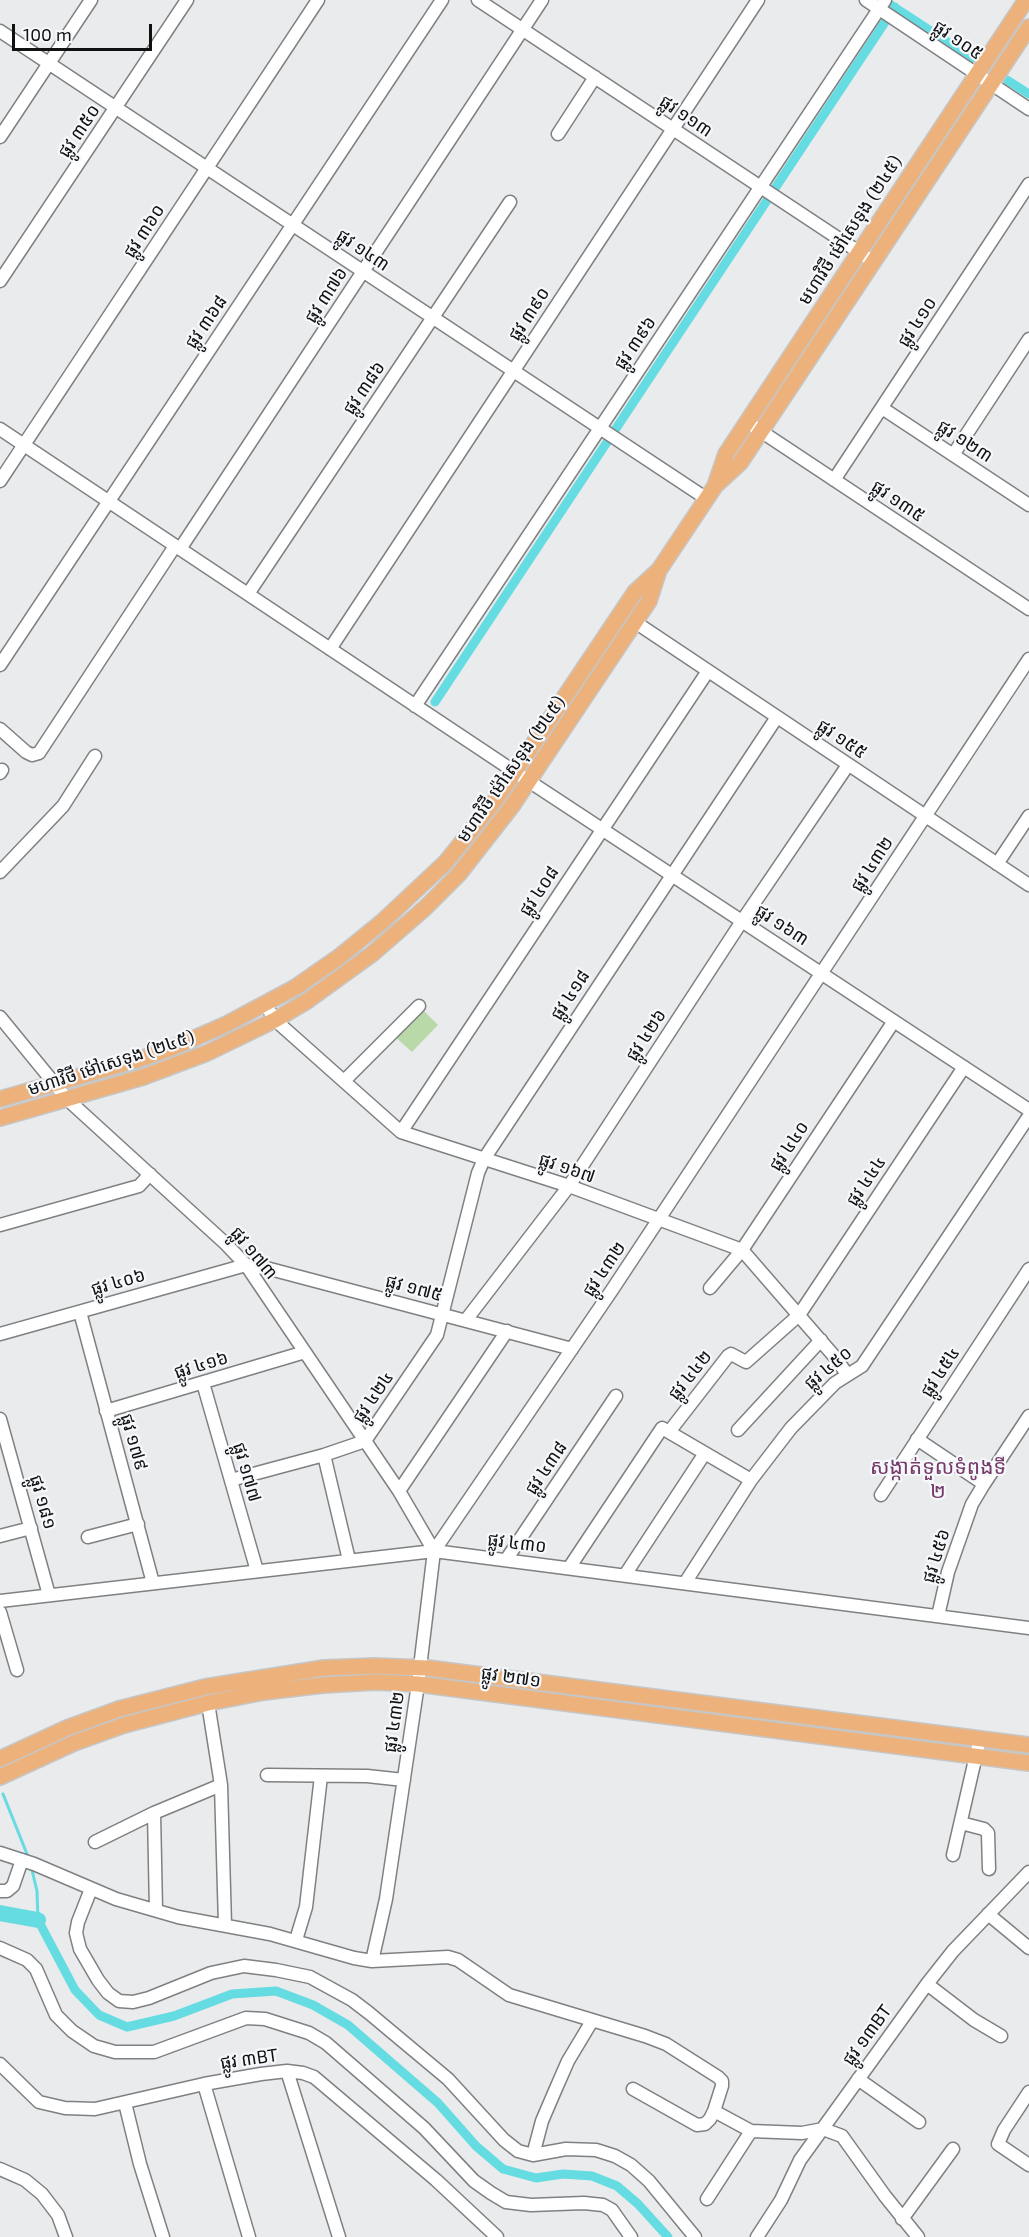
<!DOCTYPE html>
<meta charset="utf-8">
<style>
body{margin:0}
#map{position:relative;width:1029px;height:2237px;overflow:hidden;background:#e9ebed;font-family:"Exo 2",sans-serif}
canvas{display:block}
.scale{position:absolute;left:12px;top:24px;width:140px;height:27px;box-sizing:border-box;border:3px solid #101111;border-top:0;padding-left:8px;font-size:18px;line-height:21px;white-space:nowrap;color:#101111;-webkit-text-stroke:4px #f6f8fb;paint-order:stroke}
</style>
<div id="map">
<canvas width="1029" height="2237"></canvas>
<div class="scale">100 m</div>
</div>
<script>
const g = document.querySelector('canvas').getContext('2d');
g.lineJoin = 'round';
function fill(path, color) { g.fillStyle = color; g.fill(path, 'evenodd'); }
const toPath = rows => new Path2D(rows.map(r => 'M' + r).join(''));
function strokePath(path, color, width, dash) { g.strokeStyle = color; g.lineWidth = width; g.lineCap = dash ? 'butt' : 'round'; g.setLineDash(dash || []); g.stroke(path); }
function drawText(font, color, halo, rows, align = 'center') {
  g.font = font + ' "Exo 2","Noto Sans Khmer",sans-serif'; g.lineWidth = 4.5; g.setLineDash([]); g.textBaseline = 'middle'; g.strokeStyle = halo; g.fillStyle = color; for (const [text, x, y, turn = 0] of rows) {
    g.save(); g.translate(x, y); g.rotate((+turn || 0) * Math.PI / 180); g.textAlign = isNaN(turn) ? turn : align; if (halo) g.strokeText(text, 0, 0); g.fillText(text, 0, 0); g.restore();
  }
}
fill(toPath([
 [420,1007,438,1025,412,1052,393,1035]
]), '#bad9a8');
strokePath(toPath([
 [3,1794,29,1859],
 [31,1866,37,1891,38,1920]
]), '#65dce1', 3);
strokePath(toPath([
 [891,5,972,58],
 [1007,80,1029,94],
 [435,702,895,7],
 [38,1920,75,1990,99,2015,127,2027,174,2016,232,1994,276,1991,313,2005,348,2025,438,2103,476,2146,503,2169,536,2178,563,2174,592,2176,617,2186,638,2204,668,2237]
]), '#65dce1', 9);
strokePath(toPath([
 [0,1913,38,1920]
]), '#65dce1', 16);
const minor = toPath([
 [478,0,874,262],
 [866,0,1029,109],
 [0,31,707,499],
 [558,134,595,77],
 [0,137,91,0],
 [0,281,187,0],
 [882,408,1029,505],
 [747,422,1029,609],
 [0,429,515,772,1029,1110],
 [953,455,1029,339],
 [834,480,1029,184],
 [0,481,318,0],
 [180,549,542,0],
 [248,594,510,202],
 [635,622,1029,885],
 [330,649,758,0],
 [0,665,442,0],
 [415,706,885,0],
 [0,729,26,752,32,755,39,753,175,546],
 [0,773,2,770],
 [997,864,1029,816],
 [0,872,63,806,95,756],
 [265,1004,275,1020,401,1132,569,1186,742,1250,834,1356,847,1374],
 [0,1017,67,1099,226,1244,246,1265,399,1491,434,1551],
 [344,1081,419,1006],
 [401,1132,708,671],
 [0,1225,139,1186,150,1174],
 [710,1288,742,1250,894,1021],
 [80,1312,153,1583],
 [466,1320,569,1186,742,921,848,765],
 [0,1334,246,1265,270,1269,572,1349],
 [203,1383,257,1571],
 [106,1411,305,1352],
 [0,1419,49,1595],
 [738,1430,821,1340],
 [669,1432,728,1356,731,1354,746,1362,799,1315,964,1067],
 [917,1439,984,1484],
 [324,1455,349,1560],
 [231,1480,324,1455,365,1441,437,1335,478,1173,484,1159,777,717],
 [399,1491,507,1331],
 [881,1495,1029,1269],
 [0,1536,31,1528],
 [88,1537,138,1524],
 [506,1560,616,1396],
 [569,1568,662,1428,751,1480],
 [625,1575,705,1453],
 [685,1583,751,1480,791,1428,835,1383,862,1366,1029,1116],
 [0,1601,434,1551,1029,1628],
 [0,1612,17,1670],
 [938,1616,948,1572,972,1504,984,1484,1029,1416],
 [208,1703,221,1785,225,1925],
 [267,1775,367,1776,404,1780],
 [154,1813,156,1910],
 [961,1823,984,1829,988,1833,989,1869],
 [95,1842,154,1813,221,1785],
 [0,1853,34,1864,116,1899,178,1917,270,1934,354,1958,372,1961,448,1957,458,1960,509,1995,645,2036,666,2044,718,2077,722,2081,722,2086,714,2111,751,2131,802,2133,823,2129,842,2136,885,2196,918,2237],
 [953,1855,980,1738],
 [91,1889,78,1922,76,1933,80,1949,98,1980,108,1993,119,2001,133,2002,149,1998,211,1973,244,1966,276,1970,310,1977,352,2000,369,2013,448,2079,504,2140,518,2151,533,2155,566,2149,596,2150,615,2156,631,2165,649,2181,695,2237],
 [0,1891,7,1891,13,1886,22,1860],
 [988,1914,1029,1948],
 [296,1940,306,1907,321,1776],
 [0,1948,27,1960,36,1969,56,2015,72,2031,94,2046,115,2052,154,2052,246,2018,265,2019,309,2033,326,2043,424,2128,474,2181,491,2193,506,2202,531,2205,584,2203,603,2205,612,2210,631,2237],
 [372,1961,386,1899,418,1684,434,1551,612,1290,1029,659],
 [927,1984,974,2020,1001,2036],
 [0,2064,39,2102,65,2108,95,2109,204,2084,261,2074,287,2071,303,2073,314,2077,436,2180,497,2237],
 [287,2071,339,2237],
 [858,2079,919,2122],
 [204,2084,249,2237],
 [633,2089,697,2125,705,2124,710,2119,714,2111],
 [1029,2092,1004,2130,998,2144,1029,2165],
 [125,2103,140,2164,163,2237],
 [533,2155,542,2121,554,2093,568,2061,592,2021],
 [0,2169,25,2180,42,2194,58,2215,66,2237],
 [707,2199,751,2131],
 [902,2219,953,2149],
 [757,2237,781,2200,800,2160,927,1984,953,1951,1029,1872]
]);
const major = toPath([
 [716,483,726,454,1026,0],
 [0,1099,140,1059,172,1048,227,1024,296,987,339,957,382,922,446,862,497,798,635,592,659,570,715,486,740,463,1029,27],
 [0,1118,143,1077,207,1053,275,1020,307,1001,372,954,425,908,459,874,512,806,649,601,658,573],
 [0,1759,67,1728,119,1709,205,1687,324,1668,374,1666,427,1668,1029,1745],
 [0,1777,74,1743,124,1725,208,1703,264,1692,323,1685,376,1682,418,1684,1029,1763]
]);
strokePath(minor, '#7e8082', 15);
strokePath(major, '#c6c6c6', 18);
strokePath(minor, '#fff', 12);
strokePath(major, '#edb27c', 15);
drawText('18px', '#101111', '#f6f8fb', [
 ["ផ្លូវ ១០៥",958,40,34],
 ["ផ្លូវ ១១៣",686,116,34],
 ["ផ្លូវ ៣៥០",79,131,-56],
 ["មហាវិថី ម៉ៅសេទុង (២៤៥)",850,230,-57],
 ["ផ្លូវ ៣៦០",144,231,-57],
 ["ផ្លូវ ១៤៣",363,250,34],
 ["ផ្លូវ ៣៧៦",326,295,-57],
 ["ផ្លូវ ៣៩០",529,314,-57],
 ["ផ្លូវ ៣៦៨",206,322,-56],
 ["ផ្លូវ ៤១០",917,322,-57],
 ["ផ្លូវ ៣៩៦",635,343,-56],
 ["ផ្លូវ ៣៨៦",364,388,-56],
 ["ផ្លូវ ១២៣",965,441,33],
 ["ផ្លូវ ១៣៥",898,501,34],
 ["ផ្លូវ ១៥៥",842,739,34],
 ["មហាវិថី ម៉ៅសេទុង (២៤៥)",511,769,-55],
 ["ផ្លូវ ៤៣២",872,864,-57],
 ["ផ្លូវ ៤០៨",539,891,-56],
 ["ផ្លូវ ១៦៣",782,925,33],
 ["ផ្លូវ ៤១៨",570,995,-57],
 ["ផ្លូវ ៤២៦",646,1035,-57],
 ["មហាវិថី ម៉ៅសេទុង (២៤៥)",111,1063,-18],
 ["ផ្លូវ ៤៤០",789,1146,-56],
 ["ផ្លូវ ១៦៧",567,1168,19],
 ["ផ្លូវ ៤៤៤",866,1181,-56],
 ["ផ្លូវ ១៧៣",254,1253,50],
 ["ផ្លូវ ៤៣២",604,1269,-56],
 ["ផ្លូវ ៤០៦",118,1282,-16],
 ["ផ្លូវ ១៧៥",414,1288,15],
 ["ផ្លូវ ៤១៦",201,1365,-17],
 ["ផ្លូវ ៤៥០",828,1368,-40],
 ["ផ្លូវ ៤៥៤",940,1372,-57],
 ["ផ្លូវ ៤៤២",690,1375,-51],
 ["ផ្លូវ ៤២៤",373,1397,-56],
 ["ផ្លូវ ១៧៩",134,1442,74],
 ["ផ្លូវ ៤៣៨",546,1468,-56],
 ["ផ្លូវ ១៧៧",247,1472,74],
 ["ផ្លូវ ១៨១",43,1502,74],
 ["ផ្លូវ ៤៣០",517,1543,7],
 ["ផ្លូវ ៤៥៦",936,1556,-73],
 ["ផ្លូវ ២៧១",511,1677,8],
 ["ផ្លូវ ៤៣២",394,1722,-82],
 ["ផ្លូវ ១៣BT",867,2035,-54],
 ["ផ្លូវ ៣BT",249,2059,-8]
]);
drawText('21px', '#753c6a', '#f6f8fb', [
 ["សង្កាត់ទួលទំពូងទី",938,1467],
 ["២",938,1491]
]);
</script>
